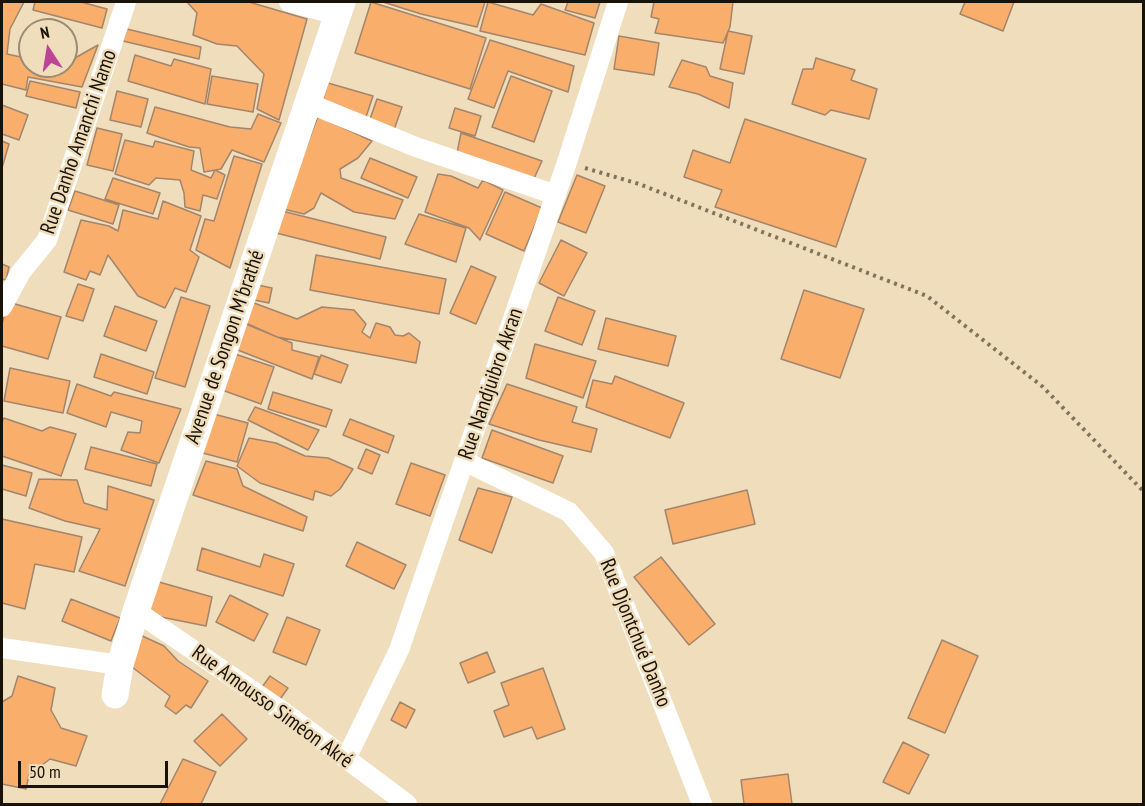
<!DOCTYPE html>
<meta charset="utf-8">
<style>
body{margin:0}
#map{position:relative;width:1145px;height:806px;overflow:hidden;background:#f0ddbb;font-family:"PT Sans Narrow",sans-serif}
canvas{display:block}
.frame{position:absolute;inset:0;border:3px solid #191307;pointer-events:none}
.north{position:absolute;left:18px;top:18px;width:60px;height:60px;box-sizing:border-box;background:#f0ddbb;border:2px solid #9a8c73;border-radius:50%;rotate:348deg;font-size:16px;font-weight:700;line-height:24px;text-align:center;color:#191307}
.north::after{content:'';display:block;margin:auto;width:21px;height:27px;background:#bd4497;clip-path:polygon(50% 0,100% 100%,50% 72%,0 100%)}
.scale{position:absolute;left:18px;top:761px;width:150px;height:27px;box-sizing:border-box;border:3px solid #191307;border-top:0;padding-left:8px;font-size:18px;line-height:21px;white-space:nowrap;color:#191307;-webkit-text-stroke:4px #f0ddbb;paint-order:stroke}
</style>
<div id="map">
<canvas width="1145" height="806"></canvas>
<div class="frame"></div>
<div class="north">N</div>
<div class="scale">50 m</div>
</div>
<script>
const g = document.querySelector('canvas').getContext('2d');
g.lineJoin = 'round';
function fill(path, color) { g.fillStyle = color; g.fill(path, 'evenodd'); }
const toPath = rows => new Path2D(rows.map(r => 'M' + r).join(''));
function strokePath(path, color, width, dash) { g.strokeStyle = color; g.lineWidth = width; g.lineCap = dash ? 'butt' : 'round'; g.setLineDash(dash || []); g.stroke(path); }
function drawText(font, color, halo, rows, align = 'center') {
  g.font = font + ' "PT Sans Narrow",sans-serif'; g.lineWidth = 5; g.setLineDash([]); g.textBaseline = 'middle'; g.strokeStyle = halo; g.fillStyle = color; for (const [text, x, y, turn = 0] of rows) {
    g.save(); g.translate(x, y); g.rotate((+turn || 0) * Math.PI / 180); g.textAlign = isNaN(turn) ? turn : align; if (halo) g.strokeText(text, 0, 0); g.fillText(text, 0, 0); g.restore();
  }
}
const building = toPath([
 [2,2,24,2,10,29,7,54,30,59,30,66,66,66,66,63,98,45,82,87,28,77,26,90,2,84,2,2],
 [35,2,81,2,107,9,102,28,33,10,35,2],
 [187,2,249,2,307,19,279,120,257,109,264,74,237,46,217,44,193,35,197,13,187,2],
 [371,2,486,38,470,89,355,53,371,2],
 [383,2,485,2,477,27,421,14,383,2],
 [488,2,533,15,541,4,594,23,585,55,480,31,488,2],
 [568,2,600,2,595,18,565,10,568,2],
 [654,2,733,2,730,27,723,43,655,33,659,19,651,17,654,2],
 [965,2,1014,2,1003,31,960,14,965,2],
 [127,29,201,47,199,59,123,41,127,29],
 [728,31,752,36,744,74,720,69,728,31],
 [619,36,659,43,654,75,614,69,619,36],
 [490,40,574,66,568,92,508,71,494,108,468,99,490,40],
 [135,55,171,66,174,59,211,69,205,104,128,81,135,55],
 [816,58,855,70,851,80,877,89,869,119,831,110,825,115,792,104,803,69,813,69,816,58],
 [682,60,706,67,710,76,733,83,729,108,698,94,669,87,682,60],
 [212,76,258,84,253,112,207,104,212,76],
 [511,76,552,91,534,142,492,127,511,76],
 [30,81,80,92,76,108,26,96,30,81],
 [328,83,373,96,366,117,322,103,328,83],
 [117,91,148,99,141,127,110,120,117,91],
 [377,99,402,107,394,130,369,122,377,99],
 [2,105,28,115,19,140,2,134,2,105],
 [155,107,230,127,251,129,258,114,281,123,264,162,232,150,221,169,204,172,200,148,189,147,147,133,155,107],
 [455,108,481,116,475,136,449,128,455,108],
 [318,116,372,141,358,158,340,169,341,178,403,200,395,219,354,212,321,193,314,208,304,214,283,209,318,116],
 [745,119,866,159,836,247,715,207,722,190,684,177,693,150,730,163,745,119],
 [97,128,122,134,113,171,87,165,97,128],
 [461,133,542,161,532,183,456,158,461,133],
 [125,140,153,147,155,141,194,151,191,170,211,178,215,170,225,175,217,199,203,195,200,211,185,207,184,193,180,180,156,178,149,185,115,174,125,140],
 [2,141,9,144,2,168,2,141],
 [234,156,262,164,230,268,196,250,205,219,214,221,234,156],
 [370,158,417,177,408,198,361,178,370,158],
 [438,174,451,176,478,188,483,180,503,190,480,240,469,228,425,212,438,174],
 [577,175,605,186,586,233,558,222,577,175],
 [113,178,160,193,153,214,105,199,113,178],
 [75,191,119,205,113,224,68,210,75,191],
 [505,192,542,208,524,251,486,234,505,192],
 [163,201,201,216,190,250,199,257,186,292,175,288,165,308,138,296,108,255,100,275,90,271,86,280,64,272,81,220,109,226,118,231,123,210,158,219,163,201],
 [274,209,386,237,380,259,268,231,274,209],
 [419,214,466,228,456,262,405,244,419,214],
 [561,240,587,253,564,296,539,283,561,240],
 [316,255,446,279,439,314,310,290,316,255],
 [2,264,9,267,6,280,2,279,2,264],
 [471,266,496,277,476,324,450,313,471,266],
 [78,284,94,289,83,321,66,316,78,284],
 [253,284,272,288,269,303,249,299,253,284],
 [804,290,864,309,840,378,781,359,804,290],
 [181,297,210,306,185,387,155,378,181,297],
 [558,297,595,311,582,345,545,331,558,297],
 [246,300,297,319,322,307,354,310,366,324,362,332,370,338,376,323,390,327,395,335,403,336,409,333,420,342,416,363,277,337,239,320,246,300],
 [8,302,61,317,48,359,2,346,2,324,8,302],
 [115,306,157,321,146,351,104,336,115,306],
 [606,318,676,336,668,366,598,349,606,318],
 [241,322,292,343,292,350,319,357,312,379,230,347,241,322],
 [535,344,596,361,583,398,526,378,535,344],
 [101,354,154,372,147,394,94,377,101,354],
 [235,354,274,367,261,404,222,390,235,354],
 [321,355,348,365,341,383,314,374,321,355],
 [10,368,70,381,63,413,4,401,10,368],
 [615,376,684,403,670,438,586,407,593,380,612,384,615,376],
 [77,384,111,396,114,392,181,409,159,463,121,450,128,432,140,433,142,421,111,412,106,427,67,413,77,384],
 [507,384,577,407,572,422,597,429,591,452,539,440,489,424,507,384],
 [273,392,332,410,326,427,268,409,273,392],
 [255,407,319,430,308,450,248,420,255,407],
 [206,412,248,423,237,462,195,451,206,412],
 [4,418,42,431,50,427,76,434,61,476,2,456,2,422,4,418],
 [350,419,394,436,388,453,343,435,350,419],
 [492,430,563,456,553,483,482,458,492,430],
 [249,438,276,443,305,456,328,458,353,469,340,489,331,496,315,491,313,500,260,483,237,466,249,438],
 [91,447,157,464,151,486,85,469,91,447],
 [366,449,380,455,372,474,358,468,366,449],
 [206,461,237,469,243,486,307,517,303,531,193,495,206,461],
 [411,463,445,475,430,516,396,504,411,463],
 [2,465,32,473,26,496,2,489,2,465],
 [39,479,77,480,84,503,107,510,108,486,154,500,125,586,79,571,100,529,65,521,29,508,39,479],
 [478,488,512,497,492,553,459,540,478,488],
 [747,490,755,524,673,544,665,510,747,490],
 [2,519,82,537,74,572,35,564,25,609,2,603,2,519],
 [357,542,406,565,394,589,346,566,357,542],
 [202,548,260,567,264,554,294,564,283,596,197,570,202,548],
 [661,557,715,624,689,645,634,577,661,557],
 [159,582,212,597,206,626,146,614,159,582],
 [230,595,268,614,254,641,216,622,230,595],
 [71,599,120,618,111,641,62,621,71,599],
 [287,617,320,630,306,665,273,652,287,617],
 [138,634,164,646,178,661,208,681,191,708,186,705,176,714,165,706,170,696,128,664,138,634],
 [942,640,978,656,945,733,908,718,942,640],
 [487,652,495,672,468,683,460,663,487,652],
 [543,668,565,729,537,739,532,727,504,737,494,711,509,705,501,683,543,668],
 [18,676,55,688,51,710,61,728,87,736,76,766,50,759,29,775,26,789,2,784,2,702,12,696,18,676],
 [270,676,288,688,278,702,260,690,270,676],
 [400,702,415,710,406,728,391,720,400,702],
 [222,714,247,739,220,766,194,741,222,714],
 [903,742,929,755,909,794,883,782,903,742],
 [183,759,216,772,201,804,160,804,183,759],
 [788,774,792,804,744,804,741,780,788,774]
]);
fill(building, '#f9ae6b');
strokePath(building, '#a2856d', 1.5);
strokePath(toPath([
 [585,168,639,184,927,296,1043,387,1144,492]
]), '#80745d', 4, [3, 4.5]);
strokePath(toPath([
 [289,2,338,15],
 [308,103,416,147,556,195],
 [2,307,21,272,47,240,126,2],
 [464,461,569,512,604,553,702,804],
 [136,611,285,713,407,804],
 [2,648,120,665],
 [346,759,399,650,567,162,618,2]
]), '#fff', 20);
strokePath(toPath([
 [115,695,120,665,136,611,342,2]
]), '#fff', 27);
drawText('21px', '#191307', '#f0ddbb', [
 ["Rue Danho Amanchi Namo",79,142,-71],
 ["Avenue de Songon M'brathé",225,347,-71],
 ["Rue Nandjuibro Akran",491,384,-71],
 ["Rue Djontchué Danho",635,633,68],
 ["Rue Amousso Siméon Akré",272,707,36]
]);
</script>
